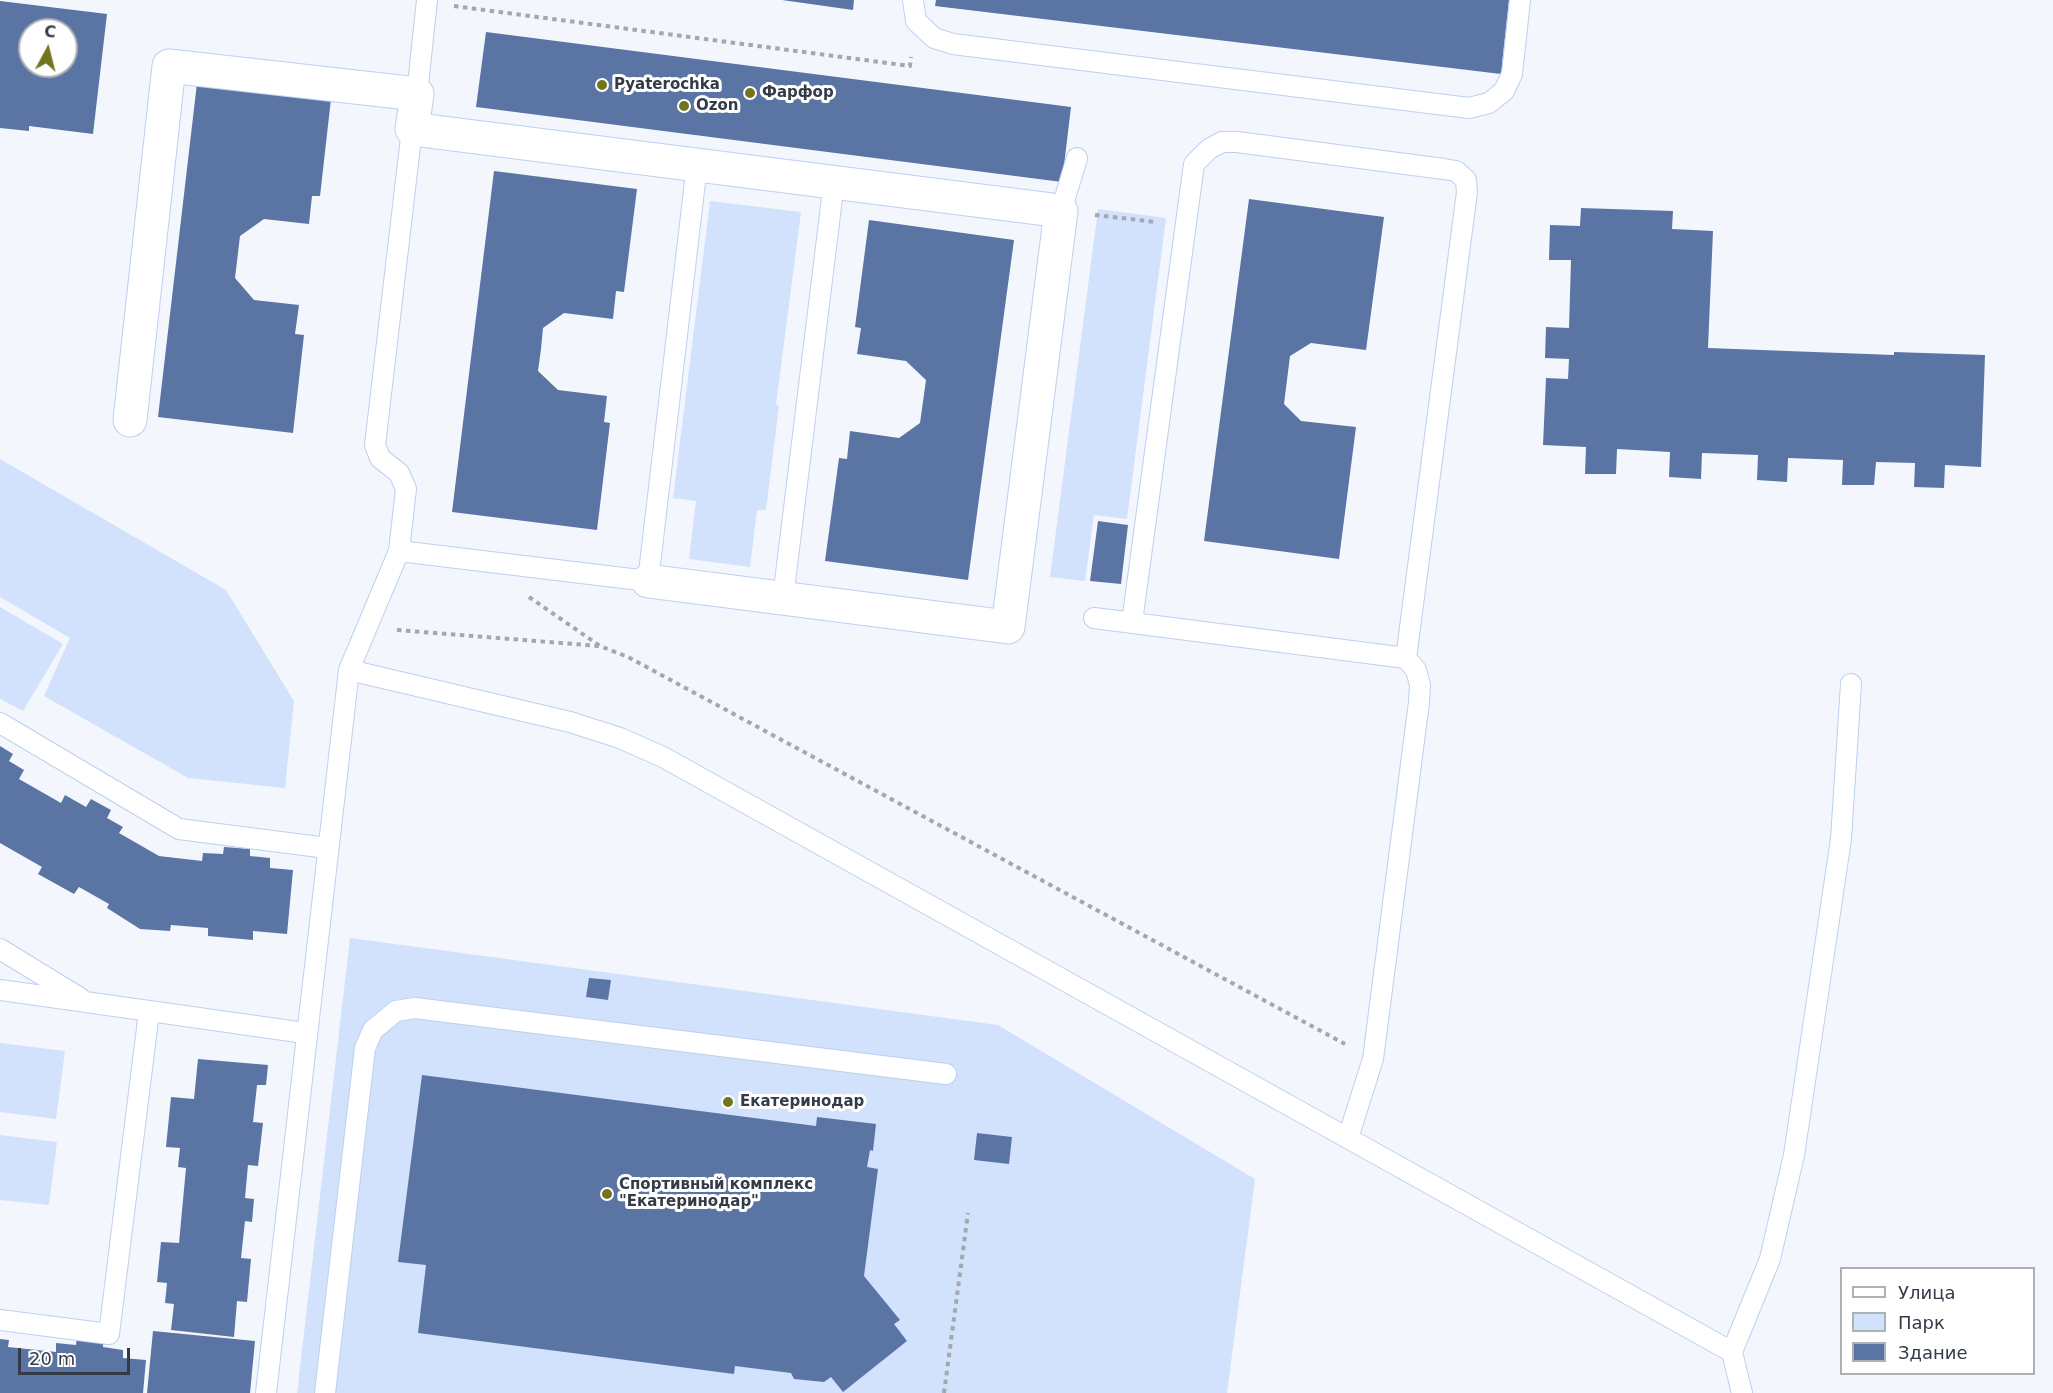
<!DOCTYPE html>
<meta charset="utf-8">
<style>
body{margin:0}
#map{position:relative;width:2053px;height:1393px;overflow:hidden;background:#f3f6fd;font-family:"DejaVu Sans",sans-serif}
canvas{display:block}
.legend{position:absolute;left:1840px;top:1267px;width:195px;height:108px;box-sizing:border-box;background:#fff;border:2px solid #adb1b5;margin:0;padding:8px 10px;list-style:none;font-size:18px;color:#333b47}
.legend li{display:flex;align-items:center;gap:12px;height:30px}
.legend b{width:30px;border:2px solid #adb1b5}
.north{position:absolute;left:18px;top:18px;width:60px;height:60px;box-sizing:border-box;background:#fff;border:2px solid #adb1b5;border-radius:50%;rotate:7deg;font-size:16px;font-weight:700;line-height:24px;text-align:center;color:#333b47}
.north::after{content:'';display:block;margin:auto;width:21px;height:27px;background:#72751c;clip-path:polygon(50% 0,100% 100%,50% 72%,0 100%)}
.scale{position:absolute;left:18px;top:1348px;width:112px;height:27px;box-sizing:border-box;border:3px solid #333b47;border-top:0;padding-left:8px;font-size:18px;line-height:21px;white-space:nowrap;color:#333b47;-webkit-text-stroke:4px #fff;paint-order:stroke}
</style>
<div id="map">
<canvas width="2053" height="1393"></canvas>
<ul class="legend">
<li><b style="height:8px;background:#fff"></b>Улица</li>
<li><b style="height:16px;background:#d3e2fc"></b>Парк</li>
<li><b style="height:16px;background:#5a75a4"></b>Здание</li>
</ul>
<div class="north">С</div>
<div class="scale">20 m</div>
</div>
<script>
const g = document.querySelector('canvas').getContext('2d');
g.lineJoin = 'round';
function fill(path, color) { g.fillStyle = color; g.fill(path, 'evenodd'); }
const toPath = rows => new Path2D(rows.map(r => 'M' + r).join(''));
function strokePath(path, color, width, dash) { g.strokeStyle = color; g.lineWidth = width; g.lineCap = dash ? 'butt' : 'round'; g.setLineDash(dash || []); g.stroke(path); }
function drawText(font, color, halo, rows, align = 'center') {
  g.font = font + ' "DejaVu Sans",sans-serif'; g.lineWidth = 6; g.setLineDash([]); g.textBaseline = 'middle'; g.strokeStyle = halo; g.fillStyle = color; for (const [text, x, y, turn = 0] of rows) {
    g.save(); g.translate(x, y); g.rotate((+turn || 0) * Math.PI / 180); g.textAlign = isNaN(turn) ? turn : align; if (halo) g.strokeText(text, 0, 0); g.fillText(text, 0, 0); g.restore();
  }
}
fill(toPath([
 [710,201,801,212,776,405,779,406,766,510,757,510,750,567,689,559,696,501,673,498],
 [1098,209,1166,218,1127,519,1094,515,1085,581,1050,577],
 [0,459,226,590,294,701,285,788,188,778,44,696,70,638,0,597],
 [0,607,63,644,23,711,0,699],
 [350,938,998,1025,1255,1179,1227,1393,297,1393],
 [0,1043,65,1051,56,1119,0,1112],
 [0,1135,57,1142,49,1205,0,1200]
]), '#d3e2fc');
fill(toPath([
 [782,0,854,0,853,10],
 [936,0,1509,0,1501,74,935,6],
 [0,1,107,14,93,134,29,126,29,131,0,128],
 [30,30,66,30,66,66,30,66],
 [486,32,1071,107,1062,182,476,107],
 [197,83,331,99,320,196,312,196,309,224,264,219,240,236,235,278,254,300,299,305,295,334,304,335,293,433,158,417],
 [494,171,637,189,624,292,616,291,613,319,564,313,543,328,541,349,538,371,558,390,607,396,604,422,610,423,597,530,452,512],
 [1249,199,1384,217,1366,350,1311,343,1290,356,1284,404,1301,421,1356,427,1339,559,1204,541],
 [1581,208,1673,211,1672,229,1713,231,1708,348,1894,355,1894,352,1985,355,1981,467,1945,465,1944,488,1914,487,1915,463,1876,462,1874,485,1842,485,1843,460,1788,458,1787,482,1757,480,1758,455,1702,453,1701,479,1669,477,1670,452,1617,449,1616,474,1585,474,1586,447,1543,445,1546,378,1568,379,1569,359,1545,358,1546,327,1569,328,1571,260,1549,260,1550,225,1580,226],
 [869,220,1014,240,968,580,825,561,839,458,847,459,850,431,899,438,920,423,926,380,906,361,857,354,861,328,855,327],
 [1098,521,1128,525,1121,584,1090,581],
 [0,746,13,754,9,761,24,770,19,779,61,803,65,795,86,807,91,799,111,810,107,818,123,827,119,833,159,856,202,861,203,853,223,854,224,847,250,849,250,856,270,858,270,868,293,870,287,934,253,931,253,940,208,936,208,928,171,925,170,931,140,929,107,908,109,904,79,887,74,894,38,874,42,867,0,843],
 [589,978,611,980,608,1000,586,997],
 [198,1059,268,1065,266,1085,257,1085,253,1122,263,1123,258,1166,248,1165,245,1198,254,1199,252,1222,245,1221,241,1258,251,1259,247,1302,237,1301,234,1337,171,1330,174,1304,165,1303,167,1283,157,1282,161,1242,179,1243,186,1168,178,1167,180,1148,166,1147,171,1097,194,1099],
 [422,1075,816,1126,817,1117,876,1124,873,1151,870,1150,867,1167,878,1169,864,1276,900,1320,894,1324,907,1341,843,1392,831,1377,824,1382,794,1379,791,1373,735,1366,734,1374,418,1333,426,1265,398,1262],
 [977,1133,1012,1137,1009,1164,974,1160],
 [153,1331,255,1341,250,1393,147,1393],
 [77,1334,104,1337,103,1347,123,1350,123,1358,146,1360,143,1393,0,1393,0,1339,9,1340,8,1347,56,1352,56,1343,76,1345]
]), '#5a75a4');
const lane = toPath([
 [913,0,916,21,934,38,953,44,1469,108,1489,103,1504,91,1512,74,1520,0],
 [417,94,427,0],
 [1061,211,1077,158],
 [399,551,648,581,697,165],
 [783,598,834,182],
 [1094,618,1406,658,1416,670,1420,685,1419,702,1373,1059,1348,1138],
 [1132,622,1194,164,1209,149,1222,142,1237,142,1444,169,1456,171,1466,180,1467,192,1406,658],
 [349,670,570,722,620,738,663,757,1732,1352],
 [0,723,179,829,327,848],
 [0,949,80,998],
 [0,990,305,1033],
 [0,1320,109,1334,149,1012],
 [266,1393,349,670,399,551,406,489,399,473,380,458,375,445,412,129],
 [325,1393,365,1048,373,1030,396,1011,415,1008,946,1074],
 [1742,1393,1732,1352,1770,1259,1794,1155,1841,839,1851,684]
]);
const street = toPath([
 [130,420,169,66,417,94,412,129,1061,211,1008,627,648,581]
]);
strokePath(lane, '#bdd0ef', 22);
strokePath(street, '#bdd0ef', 35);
strokePath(toPath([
 [454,6,910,66,911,57],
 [1095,215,1156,222],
 [529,597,600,646,628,657,1345,1044],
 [397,630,599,646],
 [944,1393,968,1213]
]), '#a2a7b0', 4, [4.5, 4.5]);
strokePath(lane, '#fff', 20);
strokePath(street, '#fff', 33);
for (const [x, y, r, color] of [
 [602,85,6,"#72751c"],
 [750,93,6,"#72751c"],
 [684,106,6,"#72751c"],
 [728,1102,6,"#72751c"],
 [607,1194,6,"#72751c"]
]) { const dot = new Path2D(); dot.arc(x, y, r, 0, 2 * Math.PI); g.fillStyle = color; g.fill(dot); strokePath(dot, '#fff', 2); }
drawText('bold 15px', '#333b47', '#fff', [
 ["Pyaterochka",614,85],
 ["Фарфор",762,93],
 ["Ozon",696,106],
 ["Екатеринодар",740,1102],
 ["Спортивный комплекс",619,1185],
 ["\"Екатеринодар\"",619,1202]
], 'left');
</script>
